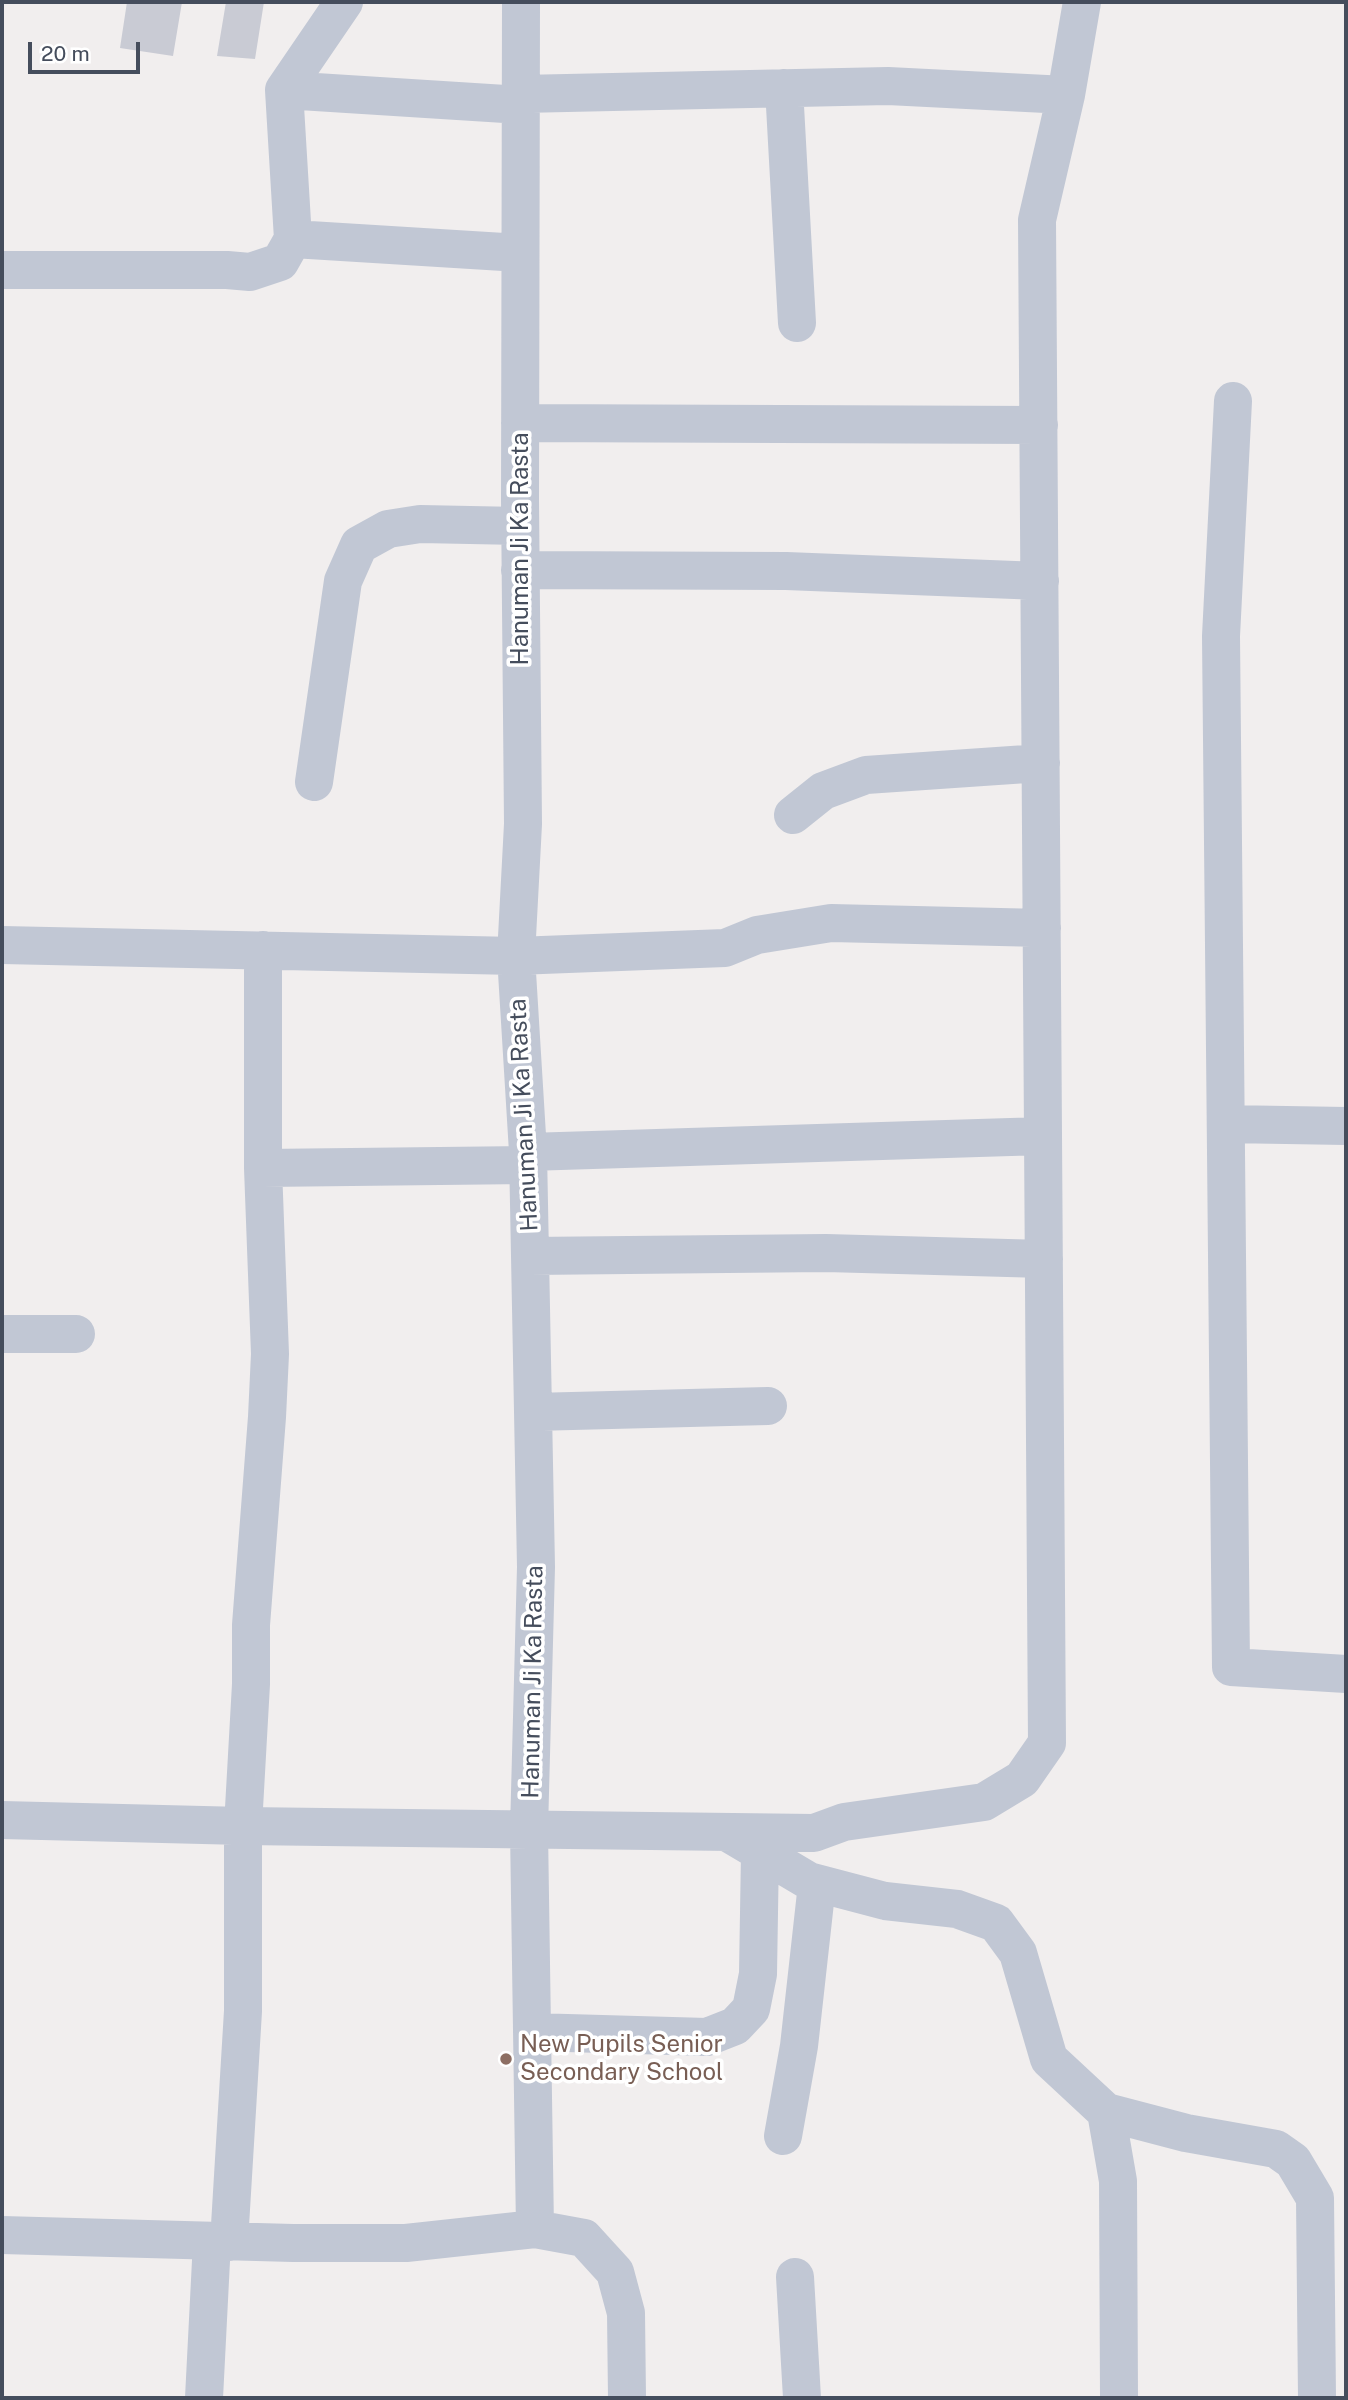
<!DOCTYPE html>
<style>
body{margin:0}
#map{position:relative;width:1348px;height:2400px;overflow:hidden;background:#f1eeee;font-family:"Public Sans",sans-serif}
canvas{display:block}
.frame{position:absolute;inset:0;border:4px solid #454d5c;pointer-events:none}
.scale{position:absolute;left:28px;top:42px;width:112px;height:32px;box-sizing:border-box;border:4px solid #454d5c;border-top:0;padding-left:9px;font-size:21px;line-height:24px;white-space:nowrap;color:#454d5c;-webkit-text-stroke:5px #fff;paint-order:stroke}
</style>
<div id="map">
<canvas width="1348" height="2400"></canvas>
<div class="frame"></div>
<div class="scale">20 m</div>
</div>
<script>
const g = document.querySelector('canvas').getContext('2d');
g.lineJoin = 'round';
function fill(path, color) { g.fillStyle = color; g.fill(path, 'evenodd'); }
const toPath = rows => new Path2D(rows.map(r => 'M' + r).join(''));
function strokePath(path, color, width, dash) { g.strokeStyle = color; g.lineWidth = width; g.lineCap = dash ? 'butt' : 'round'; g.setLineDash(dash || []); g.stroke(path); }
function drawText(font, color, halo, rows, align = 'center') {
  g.font = font + ' "Public Sans",sans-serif'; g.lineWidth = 7; g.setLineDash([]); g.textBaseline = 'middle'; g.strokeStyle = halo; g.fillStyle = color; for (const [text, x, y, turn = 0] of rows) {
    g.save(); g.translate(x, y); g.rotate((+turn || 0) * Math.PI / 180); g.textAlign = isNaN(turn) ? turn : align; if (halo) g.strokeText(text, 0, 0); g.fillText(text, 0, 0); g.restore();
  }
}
fill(toPath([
 [127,2,182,2,173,56,120,48],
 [226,2,264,2,255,59,217,56]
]), '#c9cbd4');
strokePath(toPath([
 [521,2,520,500,523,824,516,956,528,1152,536,1567,529,1830,535,2229],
 [784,88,797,323],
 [284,90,521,105],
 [521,94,888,86,1066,95],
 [293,239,520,253],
 [2,270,227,270,250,272,280,262,293,239,284,90,344,2],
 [1233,401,1221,636,1231,1667,1346,1674],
 [520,423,1039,425],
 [520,570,786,571,1040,581],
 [314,782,343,581,359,545,388,529,420,524,520,526],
 [793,815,823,791,866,775,1041,763],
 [2,945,516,956,725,948,757,935,831,923,1042,928],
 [1226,1124,1346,1126],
 [528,1152,1043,1136],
 [263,1168,528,1165],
 [530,1256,826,1253,1044,1259],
 [2,1334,76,1334],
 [533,1412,768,1406],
 [2,1820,243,1826,814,1833,844,1822,984,1802,1022,1779,1047,1743,1037,220,1066,95,1082,2],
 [728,1833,809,1881,885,1901,957,1909,996,1923,1018,1953,1049,2059,1106,2112,1186,2133,1276,2149,1293,2161,1315,2198,1317,2398],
 [532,2032,707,2037,735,2026,751,2009,758,1974,760,1852],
 [1106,2112,1118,2181,1119,2398],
 [783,2136,799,2046,817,1884],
 [2,2235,293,2243,406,2243,535,2229,584,2238,615,2272,626,2313,627,2398],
 [229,2242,243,2011,243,1826,251,1684,251,1625,267,1417,270,1354,263,1168,263,950],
 [795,2277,802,2398],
 [204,2398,212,2241]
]), '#c1c7d4', 38);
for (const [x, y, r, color] of [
 [506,2059,7,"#8d6e63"]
]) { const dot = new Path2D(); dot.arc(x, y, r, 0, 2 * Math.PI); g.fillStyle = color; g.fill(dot); strokePath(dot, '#fff', 2.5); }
drawText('24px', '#454d5c', '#fff', [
 ["Hanuman Ji Ka Rasta",521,549,-90],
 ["Hanuman Ji Ka Rasta",524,1115,-93],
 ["Hanuman Ji Ka Rasta",533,1682,-89]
]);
drawText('24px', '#785e54', '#fff', [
 ["New Pupils Senior",520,2045],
 ["Secondary School",520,2073]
], 'left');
</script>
